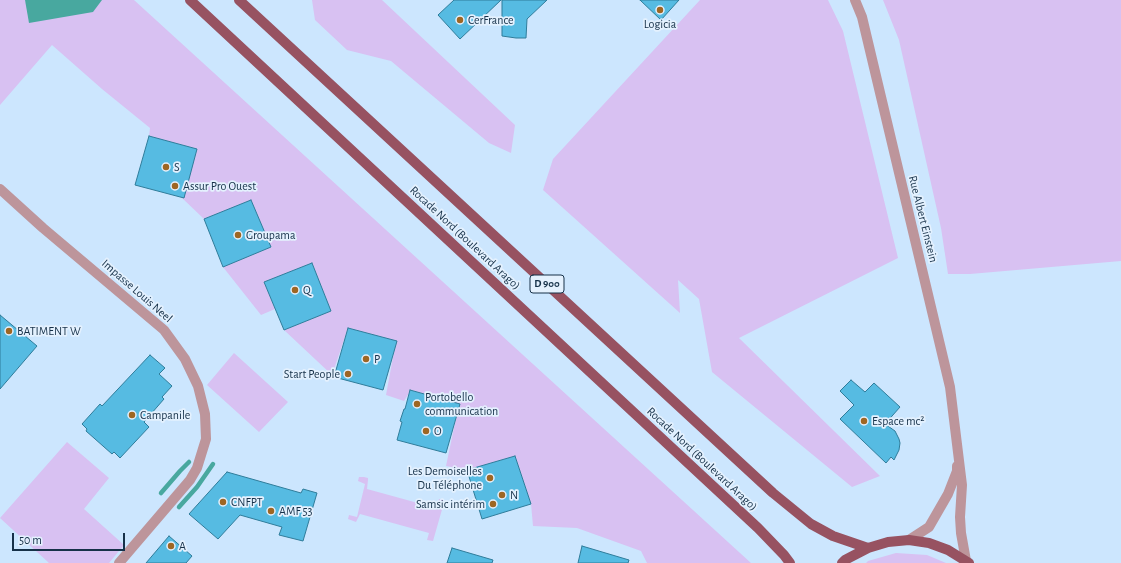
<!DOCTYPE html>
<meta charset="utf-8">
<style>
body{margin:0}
#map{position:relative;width:1121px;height:563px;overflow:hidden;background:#cce6fe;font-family:"Alegreya Sans",sans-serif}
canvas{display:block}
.scale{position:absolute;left:12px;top:533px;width:113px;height:18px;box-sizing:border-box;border:2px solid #163149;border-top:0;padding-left:5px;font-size:12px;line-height:14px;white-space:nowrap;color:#163149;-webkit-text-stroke:3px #e4f1fe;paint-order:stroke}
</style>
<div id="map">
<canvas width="1121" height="563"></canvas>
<div class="scale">50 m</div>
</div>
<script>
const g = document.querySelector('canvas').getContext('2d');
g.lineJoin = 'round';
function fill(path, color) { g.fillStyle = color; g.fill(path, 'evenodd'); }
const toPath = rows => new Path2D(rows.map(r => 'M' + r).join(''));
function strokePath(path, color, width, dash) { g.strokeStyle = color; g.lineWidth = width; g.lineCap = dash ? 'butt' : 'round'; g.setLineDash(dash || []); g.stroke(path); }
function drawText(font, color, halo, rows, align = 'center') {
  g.font = font + ' "Alegreya Sans",sans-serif'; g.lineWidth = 3.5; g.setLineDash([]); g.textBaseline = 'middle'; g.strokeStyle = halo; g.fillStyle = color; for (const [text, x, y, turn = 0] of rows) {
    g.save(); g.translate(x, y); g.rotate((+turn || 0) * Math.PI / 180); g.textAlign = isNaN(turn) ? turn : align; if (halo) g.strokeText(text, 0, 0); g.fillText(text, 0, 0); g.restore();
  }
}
fill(toPath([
 [0,0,134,0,751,563,647,563,641,551,577,528,533,526,531,504,515,456,467,470,446,466,459,404,411,390,404,401,386,395,396,341,348,328,332,375,284,330,331,311,312,263,264,282,275,309,261,315,223,267,271,247,251,200,204,219,181,197,197,149,149,136,150,128,102,89,52,45,0,105],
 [312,0,382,0,515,125,511,153,489,143,391,61,347,50,315,20],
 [700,0,828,0,843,31,898,258,739,338,880,476,852,487,712,372,699,299,678,280,680,313,543,190,553,159],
 [883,0,1121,0,1121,261,970,274,948,274,941,228,899,40],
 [234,353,288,402,259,432,207,385],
 [67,442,109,478,84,509,124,545,109,563,49,563,0,518],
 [359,477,364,477,368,478,368,480,367,489,436,508,439,499,444,500,443,506,433,541,427,540,429,533,360,514,356,522,348,519,349,515,357,517,365,484,358,481],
 [896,553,927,555,946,563,866,563,868,561]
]), '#d8c1f2');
fill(toPath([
 [25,0,102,0,93,12,29,23]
]), '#48a89f');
strokePath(toPath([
 [161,493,180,471,189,462],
 [179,507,197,487,213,464]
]), '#48a89f', 4.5);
const building = toPath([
 [454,0,501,0,460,39,438,15,454,0],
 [502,0,547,0,527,19,526,38,516,38,502,36,502,0],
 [640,0,679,0,661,20,640,0],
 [149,136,197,149,184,198,135,185,149,136],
 [251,200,271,247,223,267,204,219,251,200],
 [312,263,331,311,284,330,264,282,312,263],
 [0,315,37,346,0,389,0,315],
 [348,328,397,341,383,390,334,377,348,328],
 [150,355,165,368,159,374,172,386,162,397,164,399,144,422,149,427,120,458,114,452,112,454,86,431,87,429,82,424,100,404,102,406,150,355],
 [851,380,865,392,874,383,900,407,885,424,895,431,899,439,900,443,899,450,894,460,891,457,886,463,840,419,854,405,840,391,851,380],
 [410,390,460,404,446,453,397,440,402,422,400,421,404,409,405,409,410,390],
 [515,456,531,504,482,519,467,470,515,456],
 [227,472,301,493,303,489,317,493,303,541,279,535,282,527,240,515,218,539,189,514,227,472],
 [169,536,192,556,186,563,146,563,169,536],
 [582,546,629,560,628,563,578,563,582,546],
 [452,548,493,560,492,563,447,563,452,548]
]);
fill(building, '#56bbe2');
strokePath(building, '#2f7c9a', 1);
strokePath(toPath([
 [855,0,862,17,950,387,962,485,960,517,961,533,966,561],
 [0,189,43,228,164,330,185,359,198,386,205,414,206,439,197,468,190,480,119,563],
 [909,540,929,527,948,494,957,471,957,466]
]), '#bd959b', 10);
strokePath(toPath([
 [190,0,758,528,784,555,790,563],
 [239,0,773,493,811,524,833,536,868,548],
 [842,563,845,560,868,548,888,542,909,540,929,543,948,550,969,563]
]), '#975261', 10);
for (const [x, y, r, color] of [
 [660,10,4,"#9e6623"],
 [460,20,4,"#9e6623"],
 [166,167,4,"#9e6623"],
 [175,186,4,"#9e6623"],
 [238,235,4,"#9e6623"],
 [295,290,4,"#9e6623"],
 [9,331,4,"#9e6623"],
 [366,359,4,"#9e6623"],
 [348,374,4,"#9e6623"],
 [417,404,4,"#9e6623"],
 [132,415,4,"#9e6623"],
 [864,421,4,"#9e6623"],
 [426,431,4,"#9e6623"],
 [490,478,4,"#9e6623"],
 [502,495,4,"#9e6623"],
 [223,502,4,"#9e6623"],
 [493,504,4,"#9e6623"],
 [271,511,4,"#9e6623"],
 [171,546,4,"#9e6623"]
]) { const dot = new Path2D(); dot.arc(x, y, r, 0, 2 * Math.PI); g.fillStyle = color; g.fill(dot); strokePath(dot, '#e4f1fe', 1.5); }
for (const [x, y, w] of [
 [547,284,34]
]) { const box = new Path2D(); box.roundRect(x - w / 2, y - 9, w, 18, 3); g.fillStyle = '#e4f1fe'; g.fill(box); strokePath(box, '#163149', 1); }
drawText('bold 11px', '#163149', null, [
 ["D 900",547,284]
]);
drawText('12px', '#163149', '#e4f1fe', [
 ["CerFrance",468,20],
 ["Logicia",660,24,"center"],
 ["S",174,167],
 ["Assur Pro Ouest",183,186],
 ["Groupama",246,235],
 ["Q",303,290],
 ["BATIMENT W",17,331],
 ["P",374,359],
 ["Start People",340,374,"right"],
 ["Portobello",425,397],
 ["communication",425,411],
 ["Campanile",140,415],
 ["Espace mc²",872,421],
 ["O",434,431],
 ["Les Demoiselles",482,471,"right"],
 ["Du Téléphone",482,485,"right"],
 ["N",510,495],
 ["CNFPT",231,502],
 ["Samsic intérim",485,504,"right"],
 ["AMF 53",279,511],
 ["A",179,546]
], 'left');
drawText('12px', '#163149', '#e4f1fe', [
 ["Rue Albert Einstein",923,219,76],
 ["Rocade Nord (Boulevard Arago)",465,238,43],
 ["Impasse Louis Neel",137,291,41],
 ["Rocade Nord (Boulevard Arago)",702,459,43]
]);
</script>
